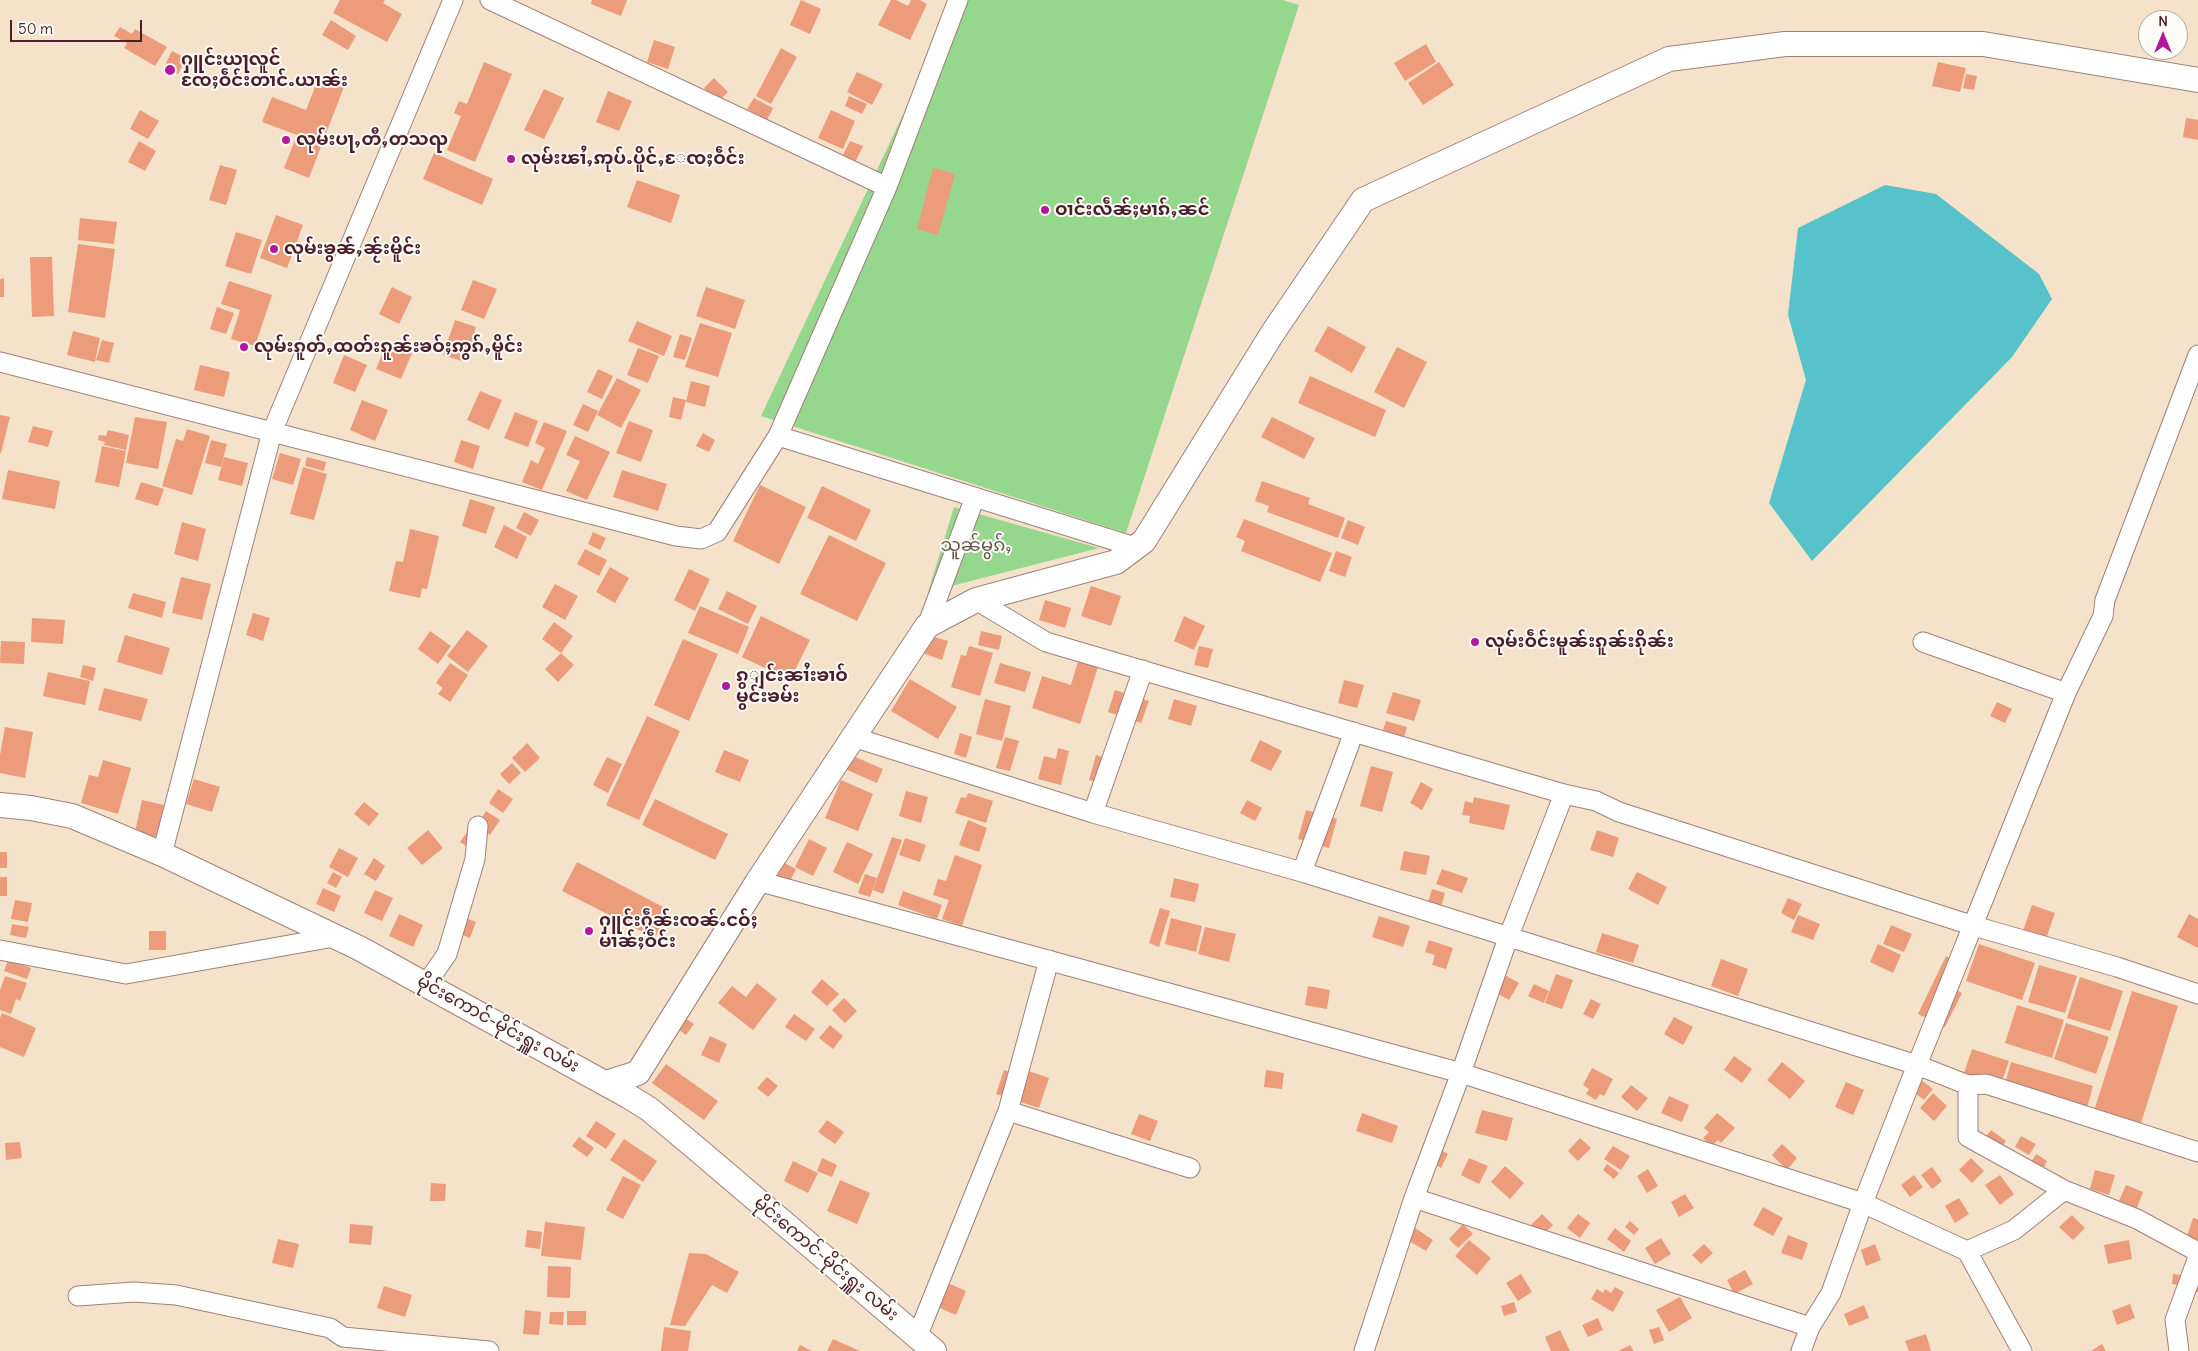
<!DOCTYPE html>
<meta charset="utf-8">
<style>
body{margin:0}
#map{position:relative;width:2198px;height:1351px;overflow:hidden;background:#f5e2ca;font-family:Delius,sans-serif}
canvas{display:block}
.north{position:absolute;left:2138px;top:10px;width:50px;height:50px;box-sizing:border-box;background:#fdfcf7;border:1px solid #b5a4a5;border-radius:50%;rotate:0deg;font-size:14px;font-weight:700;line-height:20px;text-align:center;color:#4a1f2b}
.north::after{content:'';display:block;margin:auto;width:18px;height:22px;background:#b5179e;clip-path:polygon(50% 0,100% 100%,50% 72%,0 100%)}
.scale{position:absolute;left:10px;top:20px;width:132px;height:22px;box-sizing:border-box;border:2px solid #4a1f2b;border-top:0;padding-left:6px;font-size:15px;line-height:18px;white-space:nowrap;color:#4a1f2b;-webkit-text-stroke:4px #fdfcf7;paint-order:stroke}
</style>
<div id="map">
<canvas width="2198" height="1351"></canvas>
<div class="north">N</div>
<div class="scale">50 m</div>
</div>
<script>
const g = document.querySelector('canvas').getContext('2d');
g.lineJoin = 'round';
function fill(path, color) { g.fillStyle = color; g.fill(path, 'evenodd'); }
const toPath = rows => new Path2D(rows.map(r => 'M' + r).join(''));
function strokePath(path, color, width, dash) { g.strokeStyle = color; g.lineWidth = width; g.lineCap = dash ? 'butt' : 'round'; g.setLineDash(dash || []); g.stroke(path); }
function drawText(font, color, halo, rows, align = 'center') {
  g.font = font + ' Delius,"Noto Sans Myanmar",sans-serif'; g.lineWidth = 4; g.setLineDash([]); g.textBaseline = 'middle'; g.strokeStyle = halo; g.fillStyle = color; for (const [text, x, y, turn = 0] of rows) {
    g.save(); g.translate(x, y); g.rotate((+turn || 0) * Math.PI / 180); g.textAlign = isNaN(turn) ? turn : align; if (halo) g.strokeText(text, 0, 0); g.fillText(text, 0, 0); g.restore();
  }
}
fill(toPath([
 [957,0,1283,0,1299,5,1126,533,761,416],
 [954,507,1099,548,928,592]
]), '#96d78e');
fill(toPath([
 [1885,185,1936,194,2039,274,2052,299,2012,357,1812,561,1769,503,1806,380,1788,315,1798,228]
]), '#55c3c9');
fill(toPath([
 [340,0,385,0,383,3,402,14,387,42,333,13],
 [592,0,627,0,621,16,591,4],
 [801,0,821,9,810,34,790,25],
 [891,0,896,0,908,6,911,0,920,0,927,4,910,40,878,25],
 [331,20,356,36,348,50,322,35],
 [120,27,132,34,135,29,167,47,155,66,124,48,127,43,114,36],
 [654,40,675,47,668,69,647,62],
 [1426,44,1436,62,1405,81,1394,63],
 [781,48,797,57,771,104,756,96],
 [172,51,186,58,178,74,164,67],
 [484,62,512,74,475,162,447,150,461,116,454,113,459,101,467,104],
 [1439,62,1454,85,1423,105,1408,83],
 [1938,62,1966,68,1960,92,1932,86],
 [857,72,883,84,872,105,847,92],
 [320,74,345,84,309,178,284,168,297,135,262,122,272,97,306,110],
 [1966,74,1977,76,1974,90,1963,88],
 [714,78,728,92,718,102,704,88],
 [544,89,564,98,544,139,524,130],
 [608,91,632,101,619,131,596,122],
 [849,96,867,104,862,114,845,106],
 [754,98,773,108,767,120,747,109],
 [140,110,159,121,148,139,130,129],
 [831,110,855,121,843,149,818,138],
 [2186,118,2198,120,2198,140,2183,137],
 [139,141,156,151,145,171,128,162],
 [850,141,863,146,853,167,840,161],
 [434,153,493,179,482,205,423,179],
 [220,165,237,170,226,205,209,200],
 [933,168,955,174,938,235,917,229],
 [637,180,680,195,671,223,627,207],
 [276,215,303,225,287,268,260,258],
 [80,218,117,222,114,244,78,240],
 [236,232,262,240,251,274,225,266],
 [78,244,115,249,105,318,68,312],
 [30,257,52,257,54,316,32,317],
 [4,278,4,297,0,297,0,279],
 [473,280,497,289,484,319,461,310],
 [229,281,272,295,255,346,231,339,240,310,221,304],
 [392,287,412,297,399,324,379,314],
 [706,287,745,300,735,329,696,316],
 [217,307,234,313,226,334,210,329],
 [455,320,476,327,465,362,443,355],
 [637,321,672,336,664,356,628,341],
 [700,323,732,333,718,377,685,367],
 [1328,326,1366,347,1352,373,1314,351],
 [73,331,100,338,95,362,67,355],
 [680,334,692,338,685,360,673,357],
 [102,340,114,343,109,363,96,360],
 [387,343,412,353,401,379,376,369],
 [1397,347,1427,362,1404,408,1374,392],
 [638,348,659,356,648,383,627,375],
 [344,355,367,365,355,392,333,383],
 [200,365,230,372,224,397,194,390],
 [598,369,613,376,602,399,587,392],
 [1310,376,1386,410,1375,437,1298,403],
 [617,378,641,390,621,428,597,415],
 [691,381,710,386,705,407,686,402],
 [480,391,502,400,489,430,467,420],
 [673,397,686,400,681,420,669,417],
 [362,400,388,410,375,441,350,430],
 [583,404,598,411,588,432,573,425],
 [515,412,538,421,528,447,504,438],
 [0,415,10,417,1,453,0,453],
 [135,417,167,422,158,469,126,463],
 [1272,417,1315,438,1304,459,1261,437],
 [629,421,653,430,641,462,616,453],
 [544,422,567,431,542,490,522,482,531,460,538,464,545,448,535,443],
 [33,426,53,431,48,447,28,442],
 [187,429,210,436,192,495,162,486,176,439,183,441],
 [108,430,129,435,126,450,104,445,105,442,98,440,99,435,106,436],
 [703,433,715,440,709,452,696,446],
 [575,436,610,452,587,500,566,491,580,461,566,455],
 [211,440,227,444,221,467,205,463],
 [461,440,480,446,473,469,454,462],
 [102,446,126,451,119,487,95,482],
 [280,453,301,459,293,485,272,479],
 [224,457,248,463,242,486,218,480],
 [307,457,326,462,324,471,305,466],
 [303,467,327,474,314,520,290,514],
 [8,470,60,481,55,509,2,499],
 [622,470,667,484,658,511,613,497],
 [1262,481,1310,498,1308,504,1345,518,1338,538,1267,512,1269,506,1255,501],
 [141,482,164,489,158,506,135,499],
 [760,485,806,507,779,564,733,541],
 [822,486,871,510,856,541,807,518],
 [470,499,495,507,486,534,462,526],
 [524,512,539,520,531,536,516,528],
 [1244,519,1332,553,1320,582,1241,551,1245,541,1236,537],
 [1348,520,1365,527,1358,545,1341,538],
 [182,522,206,529,198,561,174,554],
 [504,525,527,537,517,559,494,547],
 [410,529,439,536,427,589,422,588,420,598,389,591,396,561,403,562],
 [593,532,606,538,600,550,588,544],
 [829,535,886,563,857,621,800,594],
 [585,549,607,560,599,576,577,564],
 [1336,551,1352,557,1345,577,1329,571],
 [610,567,629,578,615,603,596,592],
 [689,569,710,579,695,611,674,600],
 [181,577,211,584,202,620,172,613],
 [555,584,578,596,565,620,542,607],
 [1091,586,1121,596,1111,626,1081,616],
 [727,591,757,606,748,624,718,609],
 [133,593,166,602,162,618,128,608],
 [1045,600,1071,608,1065,628,1039,620],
 [700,606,749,627,738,654,688,633],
 [253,613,270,618,263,641,246,635],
 [761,616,810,640,790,680,742,657],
 [1184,616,1205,626,1194,650,1174,641],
 [32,618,65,620,63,644,31,642],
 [554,622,573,636,561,653,574,665,558,682,545,669,561,653,542,639],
 [467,630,488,646,468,672,447,656],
 [430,631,451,646,438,664,418,649],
 [981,631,1002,636,999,650,978,645],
 [125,635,170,648,162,675,117,662],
 [931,636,948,641,942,660,925,654],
 [683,639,718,654,689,721,654,705],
 [1,641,25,642,24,664,0,663],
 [969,646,993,653,980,696,951,687,961,655,966,656],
 [1199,646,1213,649,1208,668,1194,665],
 [1079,658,1099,664,1080,724,1032,708,1042,676,1071,685],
 [450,663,468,675,450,702,438,694,443,688,436,683],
 [1000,663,1031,672,1025,692,994,683],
 [83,665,96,668,93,681,80,677],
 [48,672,90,681,85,705,43,696],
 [910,679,957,707,938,739,891,711],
 [1344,680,1364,685,1357,708,1338,703],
 [104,688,148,699,141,721,98,710],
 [1115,690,1149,701,1141,723,1108,712],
 [1393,692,1421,700,1414,721,1386,713],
 [985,699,1011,706,1002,741,976,734],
 [1174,699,1197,706,1191,726,1168,719],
 [1997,702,2012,709,2005,723,1990,716],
 [647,716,680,731,639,820,606,805],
 [1386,721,1407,727,1404,737,1383,730],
 [5,727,33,732,25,778,0,773,0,755],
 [960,733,972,737,966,758,954,754],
 [1005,737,1019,741,1010,771,996,768],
 [1260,740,1282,751,1271,771,1250,761],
 [527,743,540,758,525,772,512,758],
 [1058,748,1069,751,1061,785,1038,779,1044,756,1056,759],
 [724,750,749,760,740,782,715,772],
 [851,755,883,769,877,783,845,769],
 [1096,755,1118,762,1111,786,1089,780],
 [607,757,622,764,608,793,593,785],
 [103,760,131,768,118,814,81,803,89,775,98,777],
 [512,763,521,773,509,784,500,774],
 [1371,766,1393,772,1382,812,1360,806],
 [194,779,220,787,212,812,186,804],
 [841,780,873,794,858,831,825,818],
 [1421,782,1433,789,1422,810,1410,803],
 [498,789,513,799,503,813,489,803],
 [906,791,928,797,921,823,899,816],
 [968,793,993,801,986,823,955,813,961,797,966,798],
 [1474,797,1510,805,1504,830,1469,823,1470,816,1462,815,1465,801,1473,803],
 [655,799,728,834,715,860,642,825],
 [142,800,164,805,157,837,135,832],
 [1247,800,1262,808,1255,821,1240,813],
 [364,802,379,814,369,826,354,814],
 [1306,810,1337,819,1329,848,1298,839],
 [486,811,500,820,490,835,476,827],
 [968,820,987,828,979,852,959,845],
 [470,828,487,839,477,853,460,842],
 [428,830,443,848,422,865,407,848],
 [1597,830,1619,838,1613,857,1590,850],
 [892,837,902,840,883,894,873,890],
 [905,838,926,845,920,862,899,855],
 [809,839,827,848,813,876,795,867],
 [847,842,873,854,858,884,833,872],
 [339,848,358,858,348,877,329,867],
 [1404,851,1430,856,1426,875,1400,870],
 [0,852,7,852,7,868,0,868],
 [955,855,982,865,962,926,942,919,949,900,933,895,938,879,946,881],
 [374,858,385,866,376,881,364,874],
 [775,858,796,869,787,887,765,877],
 [577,862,669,910,655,938,562,891],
 [1442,869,1468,878,1462,893,1436,884],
 [333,872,342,877,336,888,327,883],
 [1637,872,1667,887,1658,905,1628,889],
 [865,874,877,878,870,897,858,893],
 [0,877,7,877,7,896,0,896],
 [1174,878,1199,884,1195,902,1170,897],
 [323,888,341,896,334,912,316,904],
 [1432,889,1445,893,1441,907,1428,903],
 [375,890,393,898,382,921,364,913],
 [903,891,942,905,937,919,898,905],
 [1788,898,1802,904,1794,920,1781,913],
 [15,900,32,903,28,922,11,919],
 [2032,905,2055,913,2046,939,2023,931],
 [1160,908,1170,911,1159,947,1149,943],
 [399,914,423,925,413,947,389,936],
 [2189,914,2198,919,2198,948,2177,937],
 [458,915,476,922,470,938,452,931],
 [1798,915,1820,924,1813,940,1791,932],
 [1379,916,1410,926,1403,947,1372,937],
 [1171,918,1202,926,1196,952,1165,944],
 [12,924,29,927,26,938,10,935],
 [1891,925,1912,934,1904,952,1883,944],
 [1205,927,1236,934,1229,962,1198,954],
 [149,931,166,931,166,950,149,950],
 [1602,933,1639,945,1633,963,1596,952],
 [1429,940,1453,948,1446,969,1432,965,1435,955,1425,952],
 [1878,944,1901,955,1893,973,1870,962],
 [1979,944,2035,963,2022,1000,1966,981],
 [1946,956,1962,964,1951,987,1962,993,1945,1027,1918,1014],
 [1721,959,1748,969,1738,996,1711,986],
 [8,960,31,968,27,979,4,971],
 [2039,965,2077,976,2065,1013,2028,1002],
 [1492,968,1519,983,1509,1000,1482,985],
 [1556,974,1573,980,1562,1009,1545,1003],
 [5,976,27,983,20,1001,16,999,11,1014,0,1010,0,990],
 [2080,977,2123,991,2110,1031,2067,1018],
 [822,979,839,994,827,1006,811,992],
 [757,983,777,999,753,1030,718,1003,732,986,746,997],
 [1534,984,1549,991,1544,1003,1528,996],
 [1308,986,1330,990,1327,1009,1305,1005],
 [2132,991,2178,1006,2140,1126,2094,1111],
 [844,998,857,1011,845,1023,832,1010],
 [1591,999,1601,1004,1593,1019,1583,1014],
 [2017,1005,2064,1020,2052,1058,2005,1043],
 [2,1013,36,1028,24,1057,0,1047,0,1018],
 [678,1014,694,1024,686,1035,671,1024],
 [794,1014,815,1029,806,1041,785,1027],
 [1674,1017,1693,1027,1683,1045,1664,1034],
 [2066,1023,2109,1037,2096,1074,2054,1059],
 [830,1025,843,1036,833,1049,819,1038],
 [710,1036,727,1044,719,1063,701,1055],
 [1972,1049,2009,1061,2001,1084,1964,1073],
 [1734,1056,1752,1069,1742,1083,1724,1070],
 [1782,1062,1805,1081,1790,1099,1767,1080],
 [2011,1062,2093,1086,2087,1108,2005,1084],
 [666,1064,718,1101,704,1120,652,1083],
 [1017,1067,1049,1078,1039,1108,996,1094,1004,1070,1014,1074],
 [1592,1068,1613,1079,1604,1096,1600,1094,1596,1100,1586,1094,1589,1089,1583,1085],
 [1266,1070,1284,1073,1282,1089,1264,1087],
 [767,1077,778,1086,768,1097,757,1088],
 [1921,1080,1933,1089,1924,1100,1912,1091],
 [1846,1082,1864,1090,1853,1115,1835,1107],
 [1631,1085,1648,1098,1637,1111,1621,1097],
 [1933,1093,1947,1106,1934,1121,1920,1108],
 [1669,1096,1689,1105,1682,1122,1661,1113],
 [1482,1110,1513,1118,1507,1141,1475,1133],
 [1362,1113,1398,1126,1392,1143,1356,1131],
 [1717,1113,1735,1128,1721,1143,1718,1140,1712,1146,1703,1138,1709,1132,1704,1128],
 [1139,1114,1158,1121,1150,1141,1131,1134],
 [827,1120,844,1132,835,1144,818,1132],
 [596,1121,616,1134,606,1149,586,1136],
 [1991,1130,2006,1141,1997,1152,1982,1141],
 [2021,1136,2036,1144,2029,1155,2015,1147],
 [579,1137,594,1148,587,1157,572,1146],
 [1580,1138,1591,1148,1578,1161,1568,1151],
 [624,1139,657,1161,643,1182,610,1160],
 [20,1142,22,1158,6,1160,5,1143],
 [1430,1144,1448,1154,1441,1168,1423,1157],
 [1782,1144,1797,1158,1787,1170,1772,1155],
 [1613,1146,1630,1156,1621,1170,1604,1159],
 [2036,1154,2047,1161,2042,1171,2030,1164],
 [822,1158,837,1165,832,1177,817,1171],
 [1469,1158,1488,1166,1479,1184,1461,1175],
 [1971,1158,1984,1171,1972,1183,1959,1170],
 [793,1161,818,1173,808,1193,784,1181],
 [1607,1164,1619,1173,1614,1179,1603,1170],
 [1505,1166,1524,1183,1510,1199,1491,1182],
 [1932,1167,1942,1181,1932,1189,1921,1175],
 [1648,1169,1658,1186,1647,1193,1637,1176],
 [2095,1170,2115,1175,2109,1195,2090,1189],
 [1914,1175,1923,1187,1910,1197,1901,1185],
 [2000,1175,2014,1194,2000,1205,1985,1185],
 [623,1176,641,1185,623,1219,606,1210],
 [840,1180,870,1193,857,1224,827,1211],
 [431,1183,446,1184,445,1201,430,1201],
 [2126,1185,2143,1192,2137,1208,2119,1201],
 [1685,1194,1694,1208,1679,1217,1671,1202],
 [1959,1198,1969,1214,1955,1223,1945,1206],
 [1763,1207,1783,1218,1773,1236,1753,1225],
 [1542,1214,1553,1225,1538,1240,1527,1229],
 [1578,1214,1590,1223,1580,1238,1567,1228],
 [2072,1215,2085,1228,2073,1240,2059,1227],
 [2193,1218,2198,1219,2198,1240,2187,1236],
 [1630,1221,1639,1229,1634,1235,1625,1227],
 [545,1222,585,1227,581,1260,541,1256],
 [350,1224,373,1226,371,1245,349,1243],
 [1463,1224,1473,1234,1458,1248,1449,1239],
 [1412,1226,1433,1240,1426,1251,1404,1238],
 [1615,1228,1631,1241,1624,1252,1607,1239],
 [527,1230,542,1232,540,1249,525,1247],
 [1788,1235,1808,1243,1802,1260,1781,1253],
 [1661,1238,1671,1254,1655,1264,1645,1248],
 [278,1239,299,1244,293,1268,272,1263],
 [1469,1240,1491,1258,1477,1275,1455,1256],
 [2129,1240,2132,1259,2108,1264,2104,1245],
 [1704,1244,1713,1253,1701,1264,1692,1255],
 [1875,1244,1881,1260,1866,1266,1861,1250],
 [689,1253,706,1254,739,1272,727,1293,712,1285,685,1326,670,1325],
 [548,1266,571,1267,570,1298,547,1297],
 [1745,1270,1753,1284,1734,1294,1727,1280],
 [2182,1273,2198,1275,2198,1292,2180,1290,2180,1285,2172,1284,2173,1274,2182,1275],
 [1521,1274,1532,1292,1518,1301,1506,1283],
 [943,1281,966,1291,956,1315,933,1305],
 [384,1286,412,1295,405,1317,377,1308],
 [1615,1287,1624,1292,1613,1312,1591,1299,1597,1289,1603,1293,1605,1289,1611,1293],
 [1680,1297,1692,1318,1669,1332,1656,1310],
 [1514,1302,1517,1312,1504,1316,1501,1306],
 [2130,1304,2135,1318,2117,1325,2112,1311],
 [1864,1305,1869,1318,1849,1326,1844,1314],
 [525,1310,541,1312,539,1335,523,1334],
 [567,1311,586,1311,586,1325,567,1325],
 [550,1312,564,1312,563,1325,549,1324],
 [1598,1318,1603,1330,1588,1337,1582,1325],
 [664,1327,691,1331,688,1351,661,1351],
 [1659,1327,1664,1340,1654,1344,1649,1330],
 [1560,1330,1570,1351,1551,1351,1545,1337],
 [1926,1334,1931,1351,1909,1351,1905,1341],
 [833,1339,860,1351,827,1351],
 [2102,1344,2106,1351,2091,1351],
 [800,1345,812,1351,797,1351],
 [1630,1345,1634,1351,1618,1351]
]), '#ec9b7b');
const minor = toPath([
 [490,0,887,187],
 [0,362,676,536,701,539,717,532,778,436,887,187,958,0],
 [778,436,1135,547],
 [976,600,1046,642,1564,794,1596,801,1619,812,1974,926,2117,967,2198,994],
 [927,626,975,497],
 [1923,642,2066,693],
 [853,737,1093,813,1302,872,1917,1065,1968,1085,1986,1084,2198,1152],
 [1093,813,1143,670],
 [162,854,272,432,453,0],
 [1302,872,1354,732],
 [758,881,1461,1073,1863,1203,1967,1251,2022,1351],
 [0,950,126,974,334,937],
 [426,984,447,954,475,859,478,826],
 [1968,1085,1968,1137,2064,1190,2137,1219,2198,1252],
 [1008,1111,1190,1168],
 [1414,1198,1810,1327],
 [1967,1251,2014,1230,2064,1190],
 [78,1296,134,1292,176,1295,330,1328,343,1337,489,1351],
 [917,1337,1008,1111,1049,960],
 [1364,1351,1414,1198,1461,1073,1508,938,1564,794],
 [1801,1351,1810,1327,1831,1293,1863,1203,1917,1065,2066,693,2103,616,2105,600,2198,355],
 [2179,1351,2175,1320,2198,1257]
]);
const major = toPath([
 [0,805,31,808,72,816,162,854,359,948,628,1096,649,1109,697,1149,934,1351],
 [606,1083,638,1073,758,881,927,626,976,600,1116,562,1144,541,1272,334,1363,200,1669,59,1785,44,1983,44,2198,80]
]);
strokePath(minor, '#a0807a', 21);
strokePath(major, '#a0807a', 26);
strokePath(minor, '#fff', 19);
strokePath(major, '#fff', 24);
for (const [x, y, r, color] of [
 [170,70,6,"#b5179e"],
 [286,140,5,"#b5179e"],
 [511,159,5,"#b5179e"],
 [1045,210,5,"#b5179e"],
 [274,249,5,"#b5179e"],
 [244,347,5,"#b5179e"],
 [1475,642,5,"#b5179e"],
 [726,686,5,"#b5179e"],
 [589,931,5,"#b5179e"]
]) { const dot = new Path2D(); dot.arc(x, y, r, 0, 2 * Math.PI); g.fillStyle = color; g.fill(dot); strokePath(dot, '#fdfcf7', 2); }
drawText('bold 18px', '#4a1f2b', '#fdfcf7', [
 ["ႁူင်းယႃလူင်",181,60],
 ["ၸႄႈဝဵင်းတၢင်ႉယၢၼ်း",181,81],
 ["လုမ်းပႃႇတီႇတသၺ",296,140],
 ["လုမ်းၽၢႆႇဢုပ်ႉပိူင်ႇႄၸႈဝဵင်း",521,159],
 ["ဝၢင်းလဵၼ်ႈမၢၵ်ႇၼင်",1055,210],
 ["လုမ်းၶွၼ်ႇၼႂ်းမိူင်း",284,249],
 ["လုမ်းၵူတ်ႇထတ်းၵူၼ်းၶဝ်ႈဢွၵ်ႇမိူင်း",254,347],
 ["လုမ်းဝဵင်းမူၼ်းၵူၼ်းၵိုၼ်း",1485,642],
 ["ၵွျင်းၼၢႆးၶၢဝ်",736,676],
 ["မွင်းၶမ်း",736,697],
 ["ႁူင်းႁဵၼ်းၸၼ်ႉငဝ်ႈ",599,921],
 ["မၢၼ်ႈဝဵင်း",599,942]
], 'left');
drawText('18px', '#615649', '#fdfcf7', [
 ["သူၼ်မွၵ်ႇ",976,546]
]);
drawText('18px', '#4a1f2b', '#fdfcf7', [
 ["မိုင်းကောင်-မိုင်းရှူး လမ်း",498,1024,29],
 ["မိုင်းကောင်-မိုင်းရှူး လမ်း",826,1259,40]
]);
</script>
